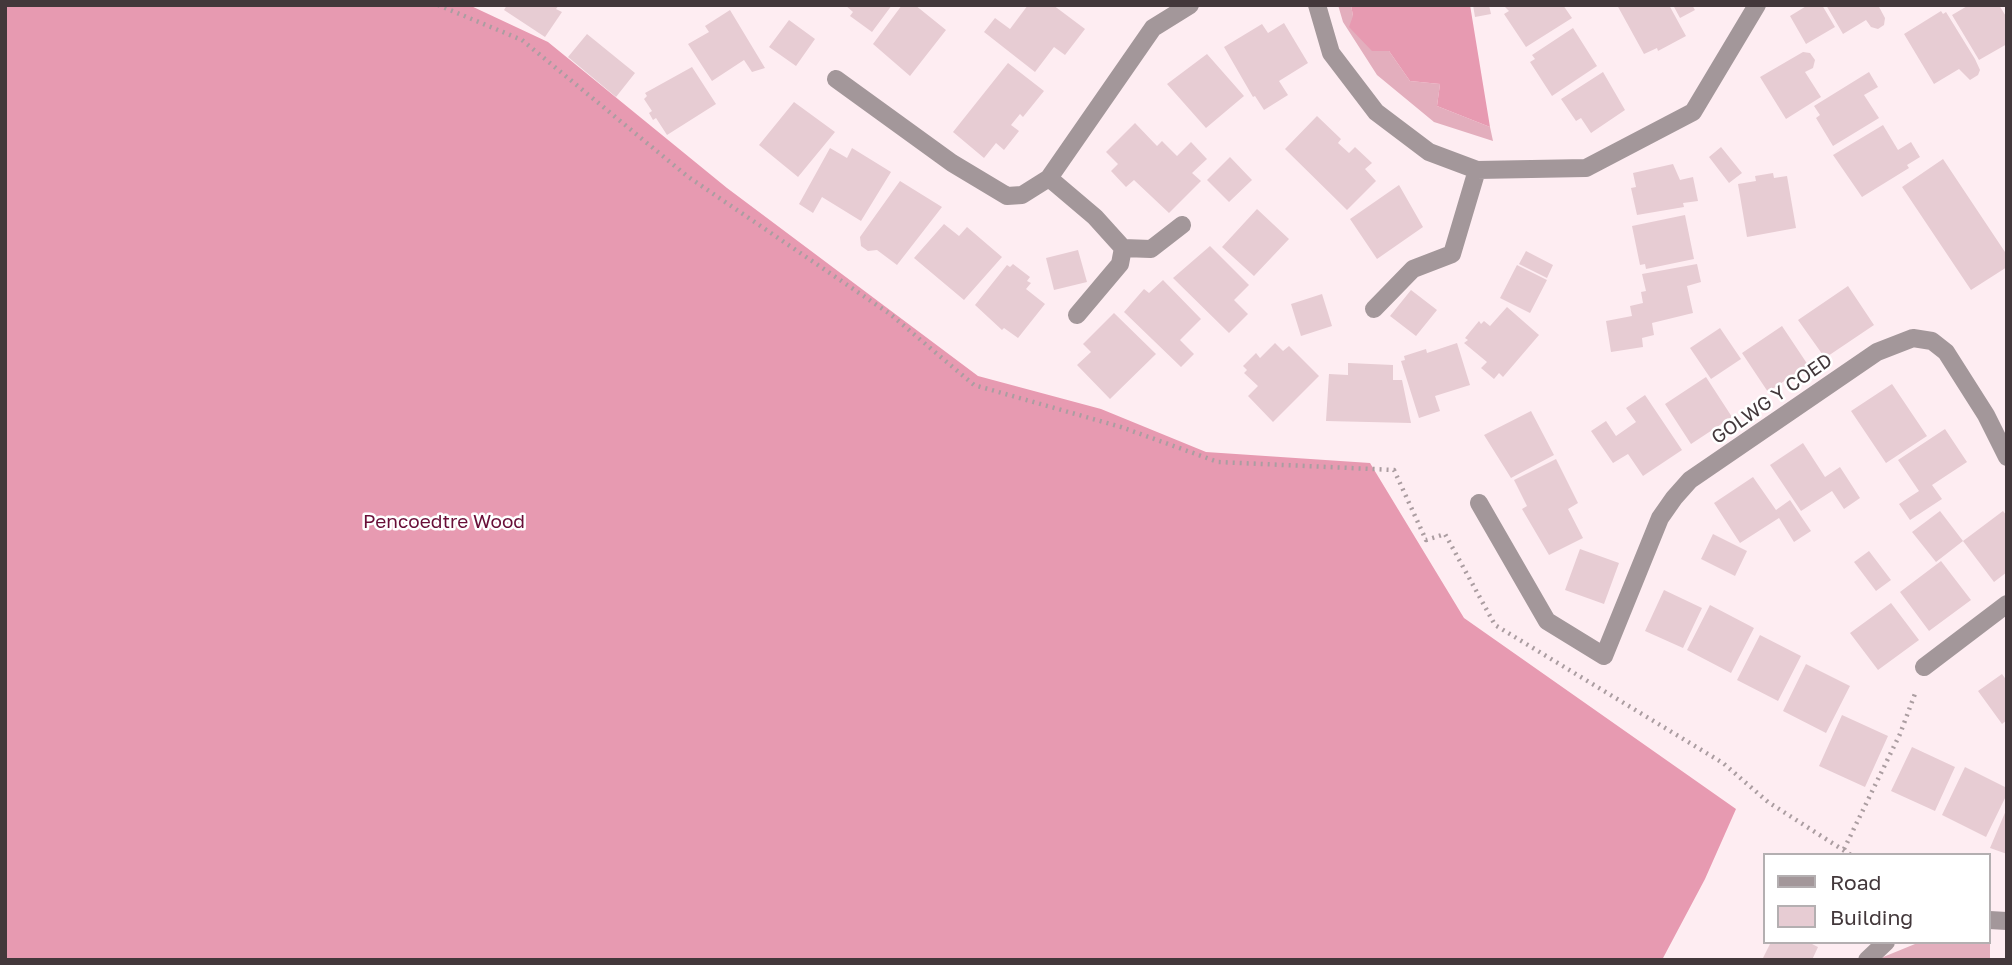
<!DOCTYPE html>
<style>
body{margin:0}
#map{position:relative;width:2012px;height:965px;overflow:hidden;background:#feedf2;font-family:"Golos Text",sans-serif}
canvas{display:block}
.frame{position:absolute;inset:0;border:7px solid #43383b;pointer-events:none}
.legend{position:absolute;left:1763px;top:853px;width:228px;height:91px;box-sizing:border-box;background:#fff;border:2px solid #b4afb1;margin:0;padding:9px 12px;list-style:none;font-size:21px;color:#43383b}
.legend li{display:flex;align-items:center;gap:14px;height:35px}
.legend b{width:35px;border:2px solid #b4afb1}
</style>
<div id="map">
<canvas width="2012" height="965"></canvas>
<div class="frame"></div>
<ul class="legend">
<li><b style="height:9px;background:#a3979a"></b>Road</li>
<li><b style="height:19px;background:#e7ccd3"></b>Building</li>
</ul>
</div>
<script>
const g = document.querySelector('canvas').getContext('2d');
g.lineJoin = 'round';
function fill(path, color) { g.fillStyle = color; g.fill(path, 'evenodd'); }
const toPath = rows => new Path2D(rows.map(r => 'M' + r).join(''));
function strokePath(path, color, width, dash) { g.strokeStyle = color; g.lineWidth = width; g.lineCap = dash ? 'butt' : 'round'; g.setLineDash(dash || []); g.stroke(path); }
function drawText(font, color, halo, rows, align = 'center') {
  g.font = font + ' "Golos Text",sans-serif'; g.lineWidth = 5; g.setLineDash([]); g.textBaseline = 'middle'; g.strokeStyle = halo; g.fillStyle = color; for (const [text, x, y, turn = 0] of rows) {
    g.save(); g.translate(x, y); g.rotate((+turn || 0) * Math.PI / 180); g.textAlign = isNaN(turn) ? turn : align; if (halo) g.strokeText(text, 0, 0); g.fillText(text, 0, 0); g.restore();
  }
}
fill(toPath([
 [1338,5,1351,5,1353,16,1389,51,1410,81,1440,84,1437,106,1490,127,1493,141,1434,122,1377,75,1343,22],
 [1990,937,1990,960,1876,960,1915,944,1989,942]
]), '#e3aebd');
fill(toPath([
 [5,5,469,5,548,42,727,188,978,376,1101,409,1206,452,1370,463,1464,618,1736,809,1705,879,1662,960,5,960],
 [1351,5,1470,5,1490,127,1437,106,1440,84,1410,81,1389,51,1372,51,1349,27,1353,16]
]), '#e79ab1');
fill(toPath([
 [507,5,559,5,556,9,562,12,545,37,504,10],
 [845,5,892,5,872,32,850,16,853,12],
 [902,5,915,5,946,30,910,76,873,44],
 [1028,5,1053,5,1085,29,1065,55,1054,47,1035,72,984,32,995,18,1010,29],
 [1473,5,1489,5,1491,14,1475,17],
 [1508,5,1563,5,1572,18,1526,47,1504,14,1509,11,1505,7],
 [1617,5,1669,5,1686,36,1658,51,1657,48,1644,54],
 [1673,5,1692,5,1695,10,1680,18],
 [1808,5,1822,5,1835,27,1806,44,1790,16],
 [1826,5,1878,5,1885,18,1884,25,1878,29,1871,27,1866,20,1843,34],
 [1969,5,1999,5,2007,18,2007,44,1979,60,1952,15],
 [730,10,765,68,752,72,744,60,712,81,688,44,709,32,705,26],
 [1941,11,1943,14,1946,12,1975,59,1980,70,1978,75,1970,80,1959,69,1934,84,1904,34],
 [789,20,815,39,796,66,769,47],
 [1284,23,1308,63,1279,81,1288,95,1264,110,1255,96,1253,97,1224,47,1262,24,1268,33],
 [1573,28,1597,66,1552,96,1530,62,1535,59,1532,55],
 [587,34,635,73,616,97,568,57],
 [1803,52,1810,53,1815,60,1813,68,1805,72,1821,97,1786,119,1760,77],
 [1207,54,1244,96,1206,128,1167,84],
 [1008,63,1044,91,1023,117,1020,114,1011,125,1019,131,1004,150,996,143,984,158,953,132],
 [692,67,716,104,667,135,656,118,653,120,649,113,652,111,644,99,647,96,645,93],
 [1603,72,1625,110,1591,133,1581,118,1576,121,1561,99],
 [1869,72,1878,87,1864,95,1879,118,1833,146,1816,118,1820,115,1814,106],
 [794,102,835,132,798,177,759,145],
 [1317,116,1341,139,1338,143,1349,153,1355,147,1372,163,1365,169,1376,181,1347,210,1285,149],
 [1135,123,1157,146,1162,141,1177,156,1191,142,1207,159,1192,173,1201,181,1169,213,1134,180,1126,187,1111,171,1118,164,1106,152],
 [1883,125,1898,150,1911,142,1920,157,1907,165,1909,168,1862,197,1833,155],
 [1721,147,1742,173,1729,183,1709,157],
 [830,148,847,158,852,148,891,172,861,221,822,197,813,213,799,204],
 [1230,157,1252,180,1229,202,1207,180],
 [1943,159,2007,255,2007,267,1971,290,1902,187],
 [1673,164,1680,180,1693,177,1698,201,1683,203,1684,207,1637,215,1631,188,1636,187,1633,173],
 [1773,173,1774,178,1787,176,1796,228,1747,237,1738,184,1756,181,1755,176],
 [900,181,942,207,897,265,877,250,868,251,861,246,860,237],
 [1399,185,1423,227,1377,259,1350,219],
 [1257,209,1289,239,1254,276,1222,247],
 [1685,215,1694,259,1646,269,1645,264,1640,265,1632,226],
 [944,224,959,236,967,227,1002,257,964,300,914,258],
 [1210,246,1249,285,1234,300,1248,314,1229,333,1173,278],
 [1078,250,1087,282,1054,290,1046,258],
 [1526,251,1553,265,1547,278,1519,264],
 [1013,264,1030,277,1027,281,1031,283,1026,289,1045,304,1018,338,1004,328,1002,330,975,305,1007,265,1010,267],
 [1697,264,1701,282,1687,286,1693,313,1652,323,1654,335,1642,338,1643,347,1611,352,1606,321,1632,316,1630,306,1643,303,1641,292,1646,291,1642,274],
 [1517,265,1547,280,1530,313,1500,298],
 [1163,280,1201,319,1180,340,1194,354,1181,367,1124,312,1144,289,1149,293],
 [1848,286,1874,325,1825,358,1798,320],
 [1411,290,1437,310,1416,336,1390,316],
 [1322,294,1332,326,1301,336,1291,304],
 [1507,307,1539,335,1503,377,1499,373,1494,379,1481,368,1487,362,1464,343,1468,340,1465,338,1479,321,1481,324,1484,321,1490,326],
 [1114,313,1156,354,1110,399,1077,365,1091,352,1083,344],
 [1782,326,1808,365,1768,392,1742,353],
 [1720,328,1741,359,1711,379,1690,348],
 [1275,343,1283,351,1289,346,1319,376,1273,422,1248,396,1258,386,1244,373,1247,370,1243,366,1256,353,1260,358],
 [1457,343,1470,385,1435,396,1440,411,1419,418,1401,361,1405,360,1404,356,1426,349,1427,353],
 [1348,363,1393,365,1393,380,1402,380,1411,423,1326,421,1329,374,1348,375],
 [1706,377,1732,417,1691,444,1665,404],
 [1892,384,1927,436,1886,463,1851,411],
 [1645,395,1682,450,1643,476,1628,454,1613,463,1591,431,1606,421,1616,436,1636,422,1626,408],
 [1531,411,1554,455,1511,478,1484,435],
 [1945,429,1967,462,1932,485,1942,499,1910,520,1899,504,1919,491,1898,460],
 [1803,443,1825,477,1840,467,1860,498,1844,509,1832,491,1801,511,1770,465],
 [1556,459,1578,503,1568,509,1583,538,1549,555,1522,509,1527,506,1514,480],
 [1753,477,1776,510,1790,500,1811,531,1794,542,1779,518,1740,543,1714,503],
 [1940,511,1963,541,1936,562,1912,532],
 [2003,511,2007,516,2007,572,1994,582,1963,541],
 [1713,534,1747,551,1735,576,1701,559],
 [1580,549,1619,563,1604,604,1565,590],
 [1869,551,1891,580,1876,591,1854,562],
 [1941,561,1971,600,1929,631,1900,592],
 [1664,590,1702,608,1683,648,1645,631],
 [1891,603,1919,640,1878,670,1850,633],
 [1710,605,1754,628,1731,673,1687,650],
 [1760,635,1801,656,1778,701,1737,680],
 [1806,664,1850,686,1826,733,1783,711],
 [2002,674,2007,681,2007,720,2002,724,1978,691],
 [1842,715,1888,736,1865,787,1819,766],
 [1912,747,1955,767,1935,811,1891,791],
 [1965,767,2007,788,2007,794,1986,837,1942,815],
 [2007,808,2007,854,1990,848],
 [1771,942,1808,942,1818,947,1812,960,1762,960]
]), '#e7ccd3');
strokePath(toPath([
 [438,5,522,40,687,176,890,314,974,385,1121,427,1218,462,1394,470,1426,540,1445,534,1495,625,1723,763,1768,802,1851,855],
 [1844,849,1900,734,1916,691]
]), '#ab9da1', 4.5, [2, 5]);
strokePath(toPath([
 [1317,5,1331,53,1376,112,1429,152,1477,170,1586,168,1693,112,1757,5],
 [836,79,952,163,1007,196,1022,195,1049,178],
 [1123,248,1151,249,1182,225],
 [1374,309,1413,269,1452,254,1477,170],
 [1077,315,1120,264,1123,248,1095,217,1049,178,1153,28,1190,5],
 [1479,503,1547,621,1604,656,1660,518,1674,498,1690,480,1877,352,1913,338,1932,341,1946,352,1986,415,2007,457],
 [1924,667,2007,604],
 [1989,920,2007,921],
 [1867,960,1886,942]
]), '#a3979a', 18);
drawText('19px', '#43383b', '#fff', [
 ["GOLWG Y COED",1772,399,-35]
]);
drawText('19px', '#690e37', '#fff', [
 ["Pencoedtre Wood",444,522]
]);
</script>
